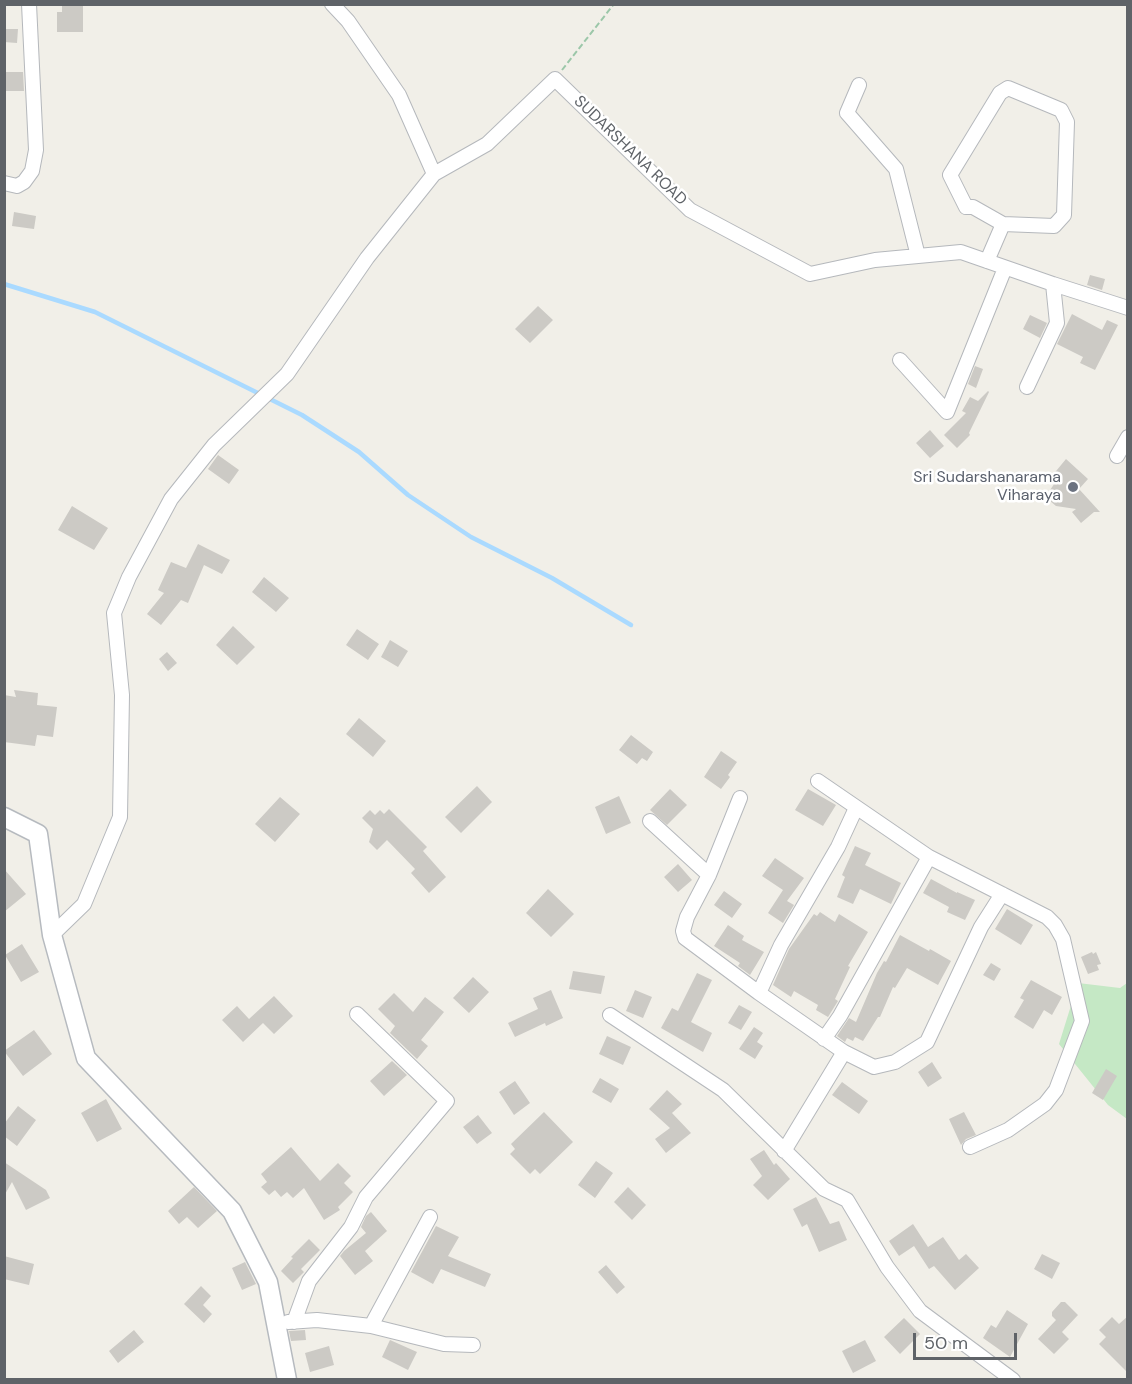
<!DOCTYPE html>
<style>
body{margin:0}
#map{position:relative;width:1132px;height:1384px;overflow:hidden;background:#f1efe8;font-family:"DM Sans",sans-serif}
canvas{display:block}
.frame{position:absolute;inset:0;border:6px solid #5f6368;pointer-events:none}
.scale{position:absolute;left:913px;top:1333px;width:104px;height:27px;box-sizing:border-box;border:3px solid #5f6368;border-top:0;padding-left:8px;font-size:18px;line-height:21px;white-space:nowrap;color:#5f6368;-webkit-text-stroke:4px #fff;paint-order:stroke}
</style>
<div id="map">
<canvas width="1132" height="1384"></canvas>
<div class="frame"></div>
<div class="scale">50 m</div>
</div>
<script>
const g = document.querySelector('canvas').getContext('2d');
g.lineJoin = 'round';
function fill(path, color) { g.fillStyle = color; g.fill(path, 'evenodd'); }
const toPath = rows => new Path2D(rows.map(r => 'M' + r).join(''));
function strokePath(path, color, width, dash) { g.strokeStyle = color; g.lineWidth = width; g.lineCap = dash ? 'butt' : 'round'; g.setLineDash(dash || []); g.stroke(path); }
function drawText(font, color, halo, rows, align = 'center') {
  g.font = font + ' "DM Sans",sans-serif'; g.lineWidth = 5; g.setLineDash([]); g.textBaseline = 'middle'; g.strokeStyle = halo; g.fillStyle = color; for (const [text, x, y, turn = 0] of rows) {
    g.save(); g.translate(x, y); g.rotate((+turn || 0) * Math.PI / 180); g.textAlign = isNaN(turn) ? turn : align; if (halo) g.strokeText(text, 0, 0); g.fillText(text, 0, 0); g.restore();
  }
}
fill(toPath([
 [1078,983,1120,988,1127,983,1127,1119,1108,1105,1059,1044]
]), '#c5e8c5');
strokePath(toPath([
 [4,284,95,312,302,415,359,452,408,495,471,537,552,578,631,625]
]), '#aadaff', 4.5);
fill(toPath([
 [62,4,83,4,83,32,57,32,57,12,62,12],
 [4,29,18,29,17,43,4,42],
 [4,72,23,72,24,91,4,91],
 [14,212,36,216,34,229,12,226],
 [1090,275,1105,279,1102,290,1087,285],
 [538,306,553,320,530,343,515,329],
 [1072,314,1102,330,1107,320,1118,325,1095,370,1080,363,1083,357,1057,344],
 [1030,315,1047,323,1040,338,1023,329],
 [975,366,983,369,976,388,968,384],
 [988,391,989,392,969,433,970,435,957,448,944,435,966,413,962,411,970,397,978,401],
 [930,430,944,446,930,458,916,443],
 [218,455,239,470,229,484,208,469],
 [1066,459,1088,479,1079,489,1100,512,1094,512,1081,523,1072,512,1076,509,1056,506,1050,501,1048,498,1050,490,1057,480,1052,476],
 [72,506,108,528,94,550,58,530],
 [198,544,230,560,222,574,204,565,188,603,181,600,161,625,147,614,164,593,158,590,171,562,186,568],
 [264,577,289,598,276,612,252,592],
 [233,626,255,647,237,665,216,645],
 [357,629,379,644,368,660,346,645],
 [390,640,408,651,398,667,381,657],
 [167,652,177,663,168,671,159,659],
 [14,690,38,693,37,705,57,707,53,737,37,735,35,746,4,742,4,695,16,697],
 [359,718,386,741,373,757,346,734],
 [631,735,653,752,647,761,642,758,637,764,619,750],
 [721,751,737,762,728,775,730,777,721,789,704,777],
 [477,786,492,802,461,833,445,817],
 [670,789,687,805,667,825,650,810],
 [808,789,836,805,823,826,795,810],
 [619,796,631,823,606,834,595,807],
 [280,797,300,814,275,842,255,824],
 [389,809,427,847,423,851,446,877,429,893,411,873,415,869,387,840,377,850,369,842,373,829,362,818,370,810,375,815,380,810,384,814],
 [855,846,871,853,865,865,901,883,891,904,860,889,853,904,837,897,845,877,842,875],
 [775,858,804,878,787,901,794,905,783,923,768,913,783,890,762,876],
 [678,864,692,880,678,892,664,877],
 [4,869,26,894,4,912],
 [931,879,957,893,957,892,975,900,965,920,947,912,949,907,923,893],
 [548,889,574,914,551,937,526,913],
 [724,891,742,904,732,918,714,905],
 [1007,909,1033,925,1021,945,995,929],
 [820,912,835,922,839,914,868,932,848,966,850,967,835,999,838,1001,828,1017,816,1010,818,1005,794,991,791,997,773,985,789,949,814,914,817,916],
 [728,925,744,936,742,940,764,952,750,975,738,966,740,963,714,946],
 [900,935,929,951,930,949,951,961,938,985,907,968,895,988,893,987,880,1017,878,1017,863,1041,855,1037,853,1041,847,1038,845,1042,837,1036,849,1018,856,1022,877,973,884,961,886,962],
 [22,944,39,972,21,982,5,955],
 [1092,952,1093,954,1096,952,1101,964,1097,965,1099,970,1088,974,1081,957],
 [991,963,1001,969,994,981,983,975],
 [573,971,605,976,601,994,569,989],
 [697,973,712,980,691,1022,712,1033,703,1052,661,1028,672,1008,678,1011],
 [473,977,489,992,469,1013,453,998],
 [1031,980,1062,997,1052,1015,1044,1010,1033,1029,1014,1017,1024,1000,1020,998],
 [551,990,563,1018,546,1026,545,1023,515,1037,508,1023,538,1009,533,998],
 [635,990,652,997,643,1018,626,1011],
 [394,993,413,1012,425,997,444,1012,421,1040,428,1046,417,1059,390,1033,395,1026,378,1009],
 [274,996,293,1016,274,1034,263,1023,243,1042,222,1020,237,1006,249,1019],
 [739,1005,752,1012,741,1030,728,1023],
 [754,1027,763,1033,757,1042,763,1046,755,1059,739,1049],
 [34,1030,52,1054,23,1076,4,1051],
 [607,1036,631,1047,623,1065,599,1054],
 [392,1061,407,1075,384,1096,370,1081],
 [932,1062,942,1078,928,1087,918,1072],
 [1106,1069,1117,1076,1103,1100,1092,1093],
 [600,1078,619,1089,611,1103,592,1092],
 [515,1081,530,1103,514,1115,499,1092],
 [842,1082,868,1101,859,1114,832,1095],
 [667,1090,682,1104,672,1113,691,1133,666,1153,655,1139,670,1128,649,1109],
 [106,1099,122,1129,97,1142,81,1113],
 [18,1106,36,1120,17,1146,4,1136,4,1124],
 [544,1112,573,1142,540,1174,535,1169,530,1174,510,1154,515,1149,511,1144],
 [964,1112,976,1135,966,1139,961,1145,949,1119],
 [478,1115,492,1133,477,1144,463,1127],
 [291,1147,320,1181,338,1163,351,1176,344,1183,353,1192,338,1207,340,1210,324,1220,304,1188,293,1198,287,1192,281,1197,275,1190,269,1195,261,1187,267,1182,261,1174],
 [764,1150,774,1165,776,1163,790,1179,768,1200,753,1185,762,1176,750,1159],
 [596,1161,613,1173,595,1198,578,1185],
 [4,1162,46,1190,50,1198,26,1210,12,1182,4,1196],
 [194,1187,217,1211,198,1228,187,1217,179,1224,168,1211],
 [628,1187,646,1205,632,1220,614,1202],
 [816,1197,830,1224,839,1221,847,1240,819,1252,807,1224,802,1227,793,1209],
 [371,1212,387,1231,365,1251,373,1261,355,1275,340,1256,344,1251,366,1233,361,1227,366,1216],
 [913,1224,928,1247,943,1237,959,1260,966,1254,979,1268,955,1290,934,1266,929,1269,914,1246,899,1256,889,1241],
 [436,1226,459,1237,448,1256,491,1274,485,1287,441,1269,433,1284,411,1272],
 [309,1239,320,1250,301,1269,304,1272,293,1283,281,1271,293,1258,291,1257],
 [1042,1254,1060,1263,1052,1279,1034,1269],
 [4,1256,34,1264,29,1285,4,1279],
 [245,1262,256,1284,242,1290,232,1268],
 [606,1265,625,1287,617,1294,598,1272],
 [201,1286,211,1296,203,1305,212,1314,204,1323,184,1304],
 [1061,1302,1065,1302,1078,1315,1062,1332,1069,1339,1054,1354,1038,1339,1056,1320,1052,1316,1052,1312],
 [1007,1310,1028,1324,1010,1357,983,1338,991,1325,996,1328],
 [1128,1316,1128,1373,1099,1344,1106,1337,1099,1330,1112,1317,1119,1324],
 [904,1318,920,1334,900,1354,884,1337],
 [134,1330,144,1342,118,1363,109,1351],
 [305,1330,306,1340,291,1341,289,1331],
 [390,1340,417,1352,408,1370,382,1357],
 [865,1340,876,1361,853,1373,842,1351],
 [329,1346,334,1365,310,1372,305,1353]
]), '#cccac5');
const street = toPath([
 [332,4,348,21,399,95,434,174],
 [859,85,847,113,896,169,918,256],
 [4,183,17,186,24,182,32,171,36,150,29,4],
 [987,261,1003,224,973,207,966,207,950,175,1000,93,1008,88,1061,110,1067,122,1064,215,1054,226,1003,224],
 [900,360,947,412,1005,268],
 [1027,387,1057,323,1053,284],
 [1117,456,1128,437],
 [818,781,929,857,1047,917,1055,925,1063,939,1082,1021,1056,1090,1045,1104,1008,1130,970,1147],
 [740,798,709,875,687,917,683,931,685,938,759,993,844,1052,874,1067,895,1062,927,1042,981,927,1002,894],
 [650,821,709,875],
 [52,935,84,904,120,817,122,695,114,613,129,577,171,499,214,445,287,374,367,258,434,174,487,144,555,79,690,210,810,274,875,260,961,252,1053,284,1128,308],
 [759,993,781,945,838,847,856,808],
 [610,1015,723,1090,824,1189,847,1200,887,1267,920,1311,1013,1380],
 [824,1039,840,1016,929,857],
 [784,1151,844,1052],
 [288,1322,317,1320,371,1326,444,1344,473,1345],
 [294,1322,309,1281,351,1227,366,1197,447,1101,357,1014],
 [371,1326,430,1217]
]);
const secondary = toPath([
 [4,817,38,834,52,935,86,1058,232,1211,268,1282,287,1380]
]);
strokePath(street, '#b5b8bc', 16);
strokePath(secondary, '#b6babf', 21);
strokePath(toPath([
 [562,70,614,4]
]), '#9cc7a9', 2, [6, 3]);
strokePath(street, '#fff', 14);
strokePath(secondary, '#fff', 18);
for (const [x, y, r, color] of [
 [1073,487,6,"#6b7280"]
]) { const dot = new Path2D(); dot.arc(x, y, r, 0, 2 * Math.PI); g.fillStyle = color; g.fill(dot); strokePath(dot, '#fff', 2); }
drawText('16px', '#5f6368', '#fff', [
 ["SUDARSHANA ROAD",630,151,44]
]);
drawText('16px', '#5b616d', '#fff', [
 ["Sri Sudarshanarama",1061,478],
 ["Viharaya",1061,496]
], 'right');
</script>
